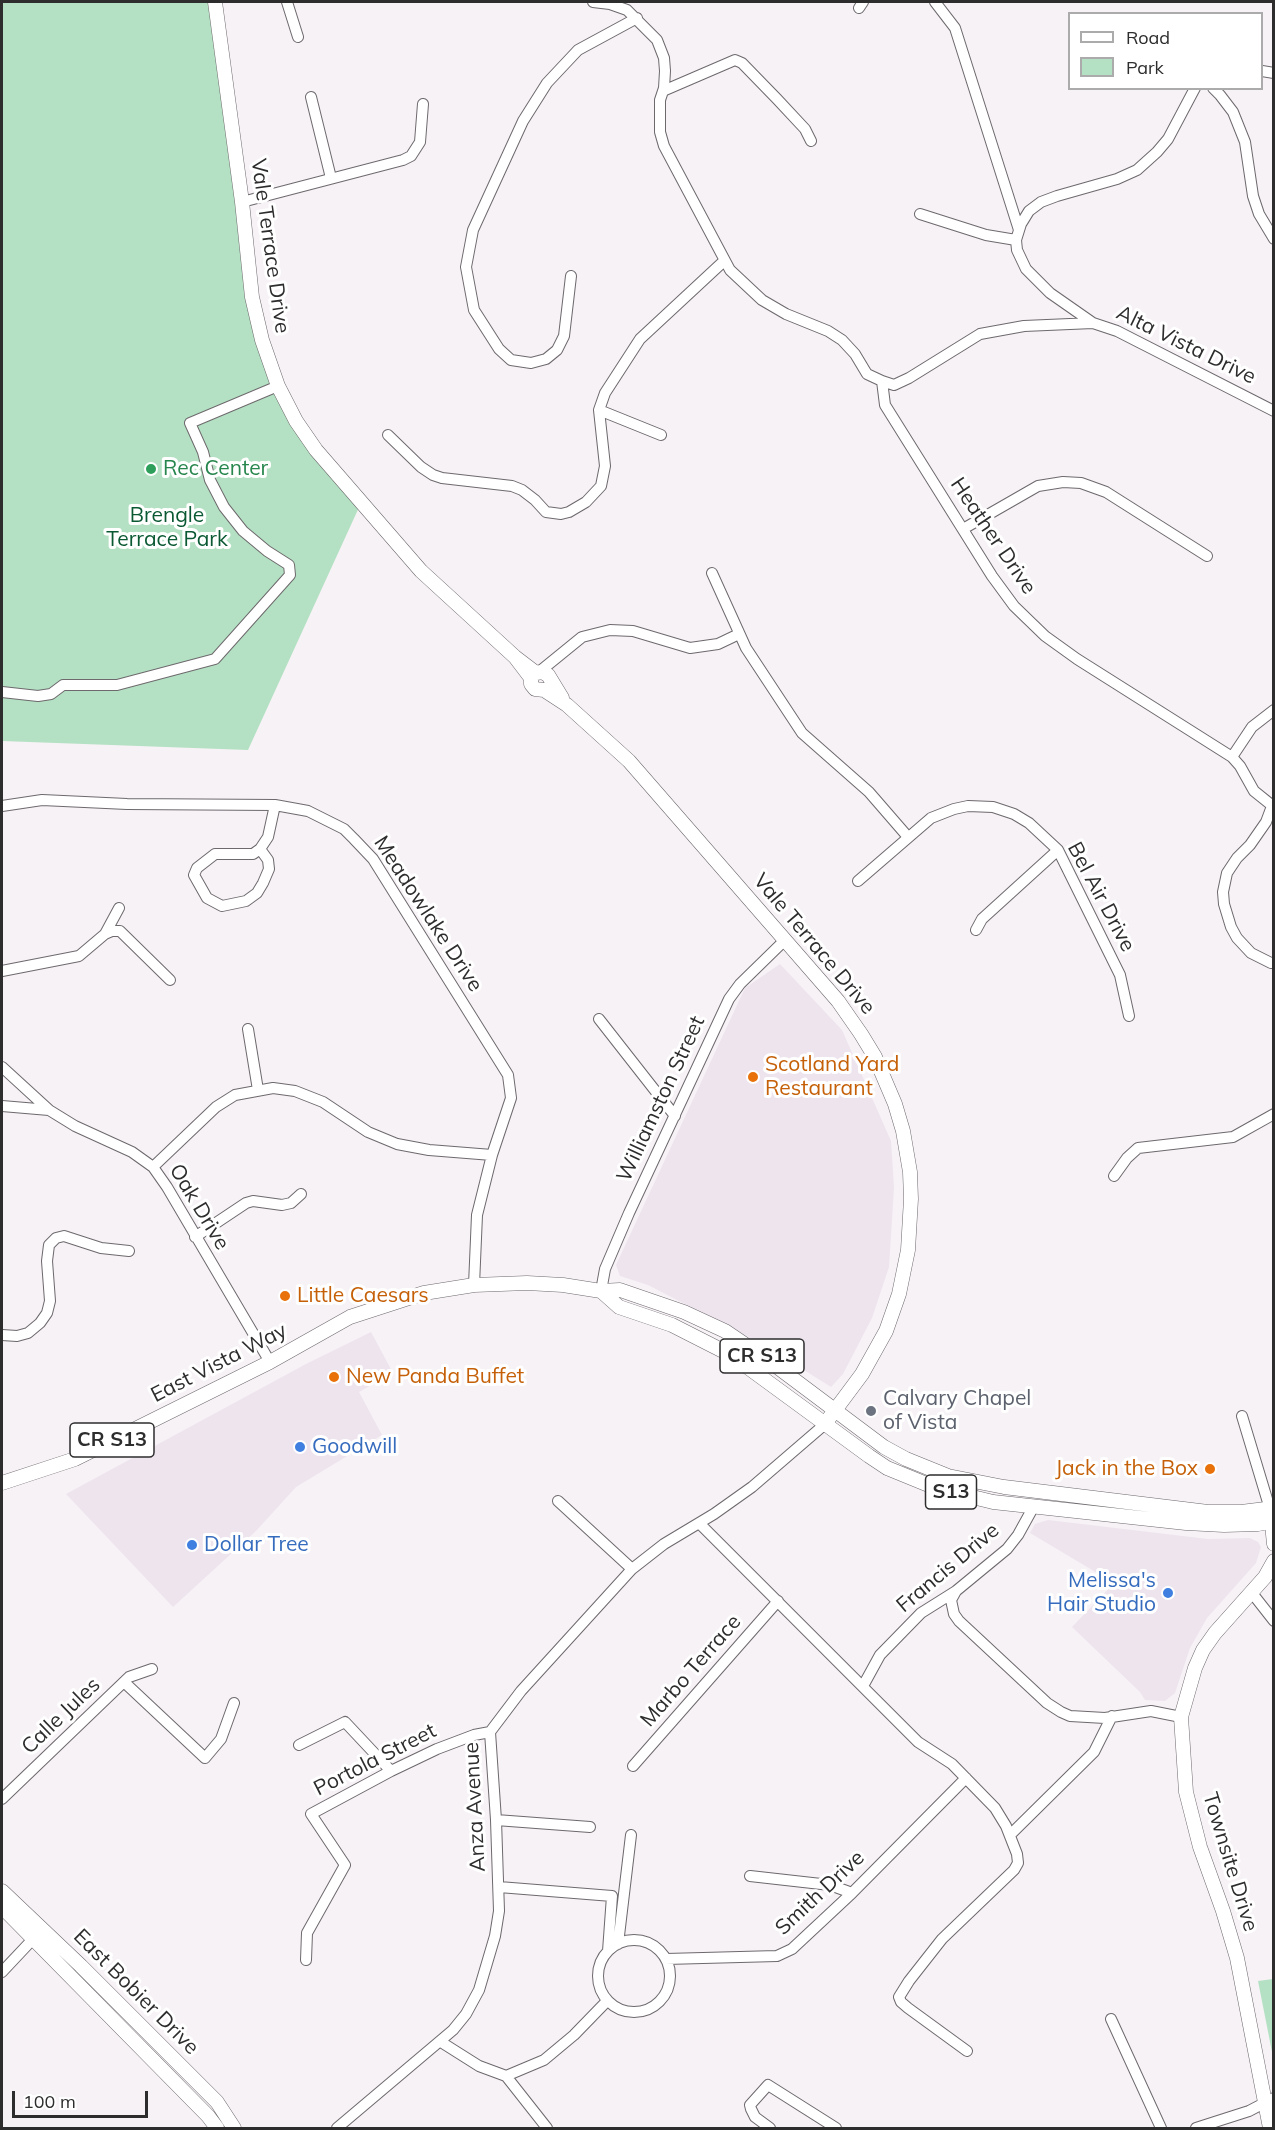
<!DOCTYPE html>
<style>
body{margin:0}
#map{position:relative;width:1275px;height:2130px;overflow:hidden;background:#f7f2f6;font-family:Mulish,sans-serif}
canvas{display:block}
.frame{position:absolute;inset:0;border:3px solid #2e2d2e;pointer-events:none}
.legend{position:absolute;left:1068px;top:12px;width:195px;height:78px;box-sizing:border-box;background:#fff;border:2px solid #ababab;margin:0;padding:8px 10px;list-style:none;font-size:18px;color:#2e2d2e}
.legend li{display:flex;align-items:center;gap:12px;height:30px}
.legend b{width:30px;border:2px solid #ababab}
.scale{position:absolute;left:12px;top:2091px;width:136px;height:27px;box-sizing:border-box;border:3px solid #2e2d2e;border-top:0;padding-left:8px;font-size:18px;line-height:21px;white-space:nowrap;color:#2e2d2e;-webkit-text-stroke:4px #fff;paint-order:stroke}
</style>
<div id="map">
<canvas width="1275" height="2130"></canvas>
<div class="frame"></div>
<ul class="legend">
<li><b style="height:8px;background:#fff"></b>Road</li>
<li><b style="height:16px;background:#b4e1c3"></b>Park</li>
</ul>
<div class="scale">100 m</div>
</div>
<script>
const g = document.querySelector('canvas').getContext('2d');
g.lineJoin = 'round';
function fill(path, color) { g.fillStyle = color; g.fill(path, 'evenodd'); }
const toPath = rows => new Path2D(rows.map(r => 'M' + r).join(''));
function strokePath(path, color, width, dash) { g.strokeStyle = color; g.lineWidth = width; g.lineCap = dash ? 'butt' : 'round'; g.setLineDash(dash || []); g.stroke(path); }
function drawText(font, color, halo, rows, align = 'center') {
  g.font = font + ' Mulish,sans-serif'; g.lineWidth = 6; g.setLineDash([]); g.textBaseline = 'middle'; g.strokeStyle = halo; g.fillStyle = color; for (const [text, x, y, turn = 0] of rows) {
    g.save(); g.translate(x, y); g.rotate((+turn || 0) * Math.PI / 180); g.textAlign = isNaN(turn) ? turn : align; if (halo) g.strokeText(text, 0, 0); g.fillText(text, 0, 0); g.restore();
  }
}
fill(toPath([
 [780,964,842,1030,891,1141,894,1187,889,1267,872,1318,843,1374,831,1387,766,1346,648,1285,620,1276,616,1265,745,988],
 [371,1332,393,1373,359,1392,382,1435,296,1487,256,1531,173,1607,66,1494,306,1364],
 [1048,1520,1208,1539,1250,1538,1258,1542,1261,1547,1256,1563,1207,1618,1190,1648,1175,1693,1165,1701,1145,1700,1140,1692,1072,1627,1114,1583,1030,1533,1035,1524]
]), '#eee4ee');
fill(toPath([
 [2,2,214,2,254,309,278,386,361,503,248,750,2,741],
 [1273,1979,1274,1979,1273,2057,1258,1981]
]), '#b4e1c3');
const minor = toPath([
 [287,2,298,37],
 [593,2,610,4,627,10,657,40,664,58,665,71,664,88,660,100,660,132,664,146,730,270,762,300,786,314,828,331,842,340,855,354,867,374,882,381,894,385,909,378,980,334,1024,326,1093,323,1117,331,1274,411],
 [935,2,955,28,1019,230],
 [859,8,863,2],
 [1262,71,1274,73],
 [1213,88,1220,95,1233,112,1245,142,1253,196,1259,214,1274,239],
 [663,91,735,60,742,63,777,99,805,129,811,141],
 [311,97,331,178],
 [242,202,403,160,411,156,420,142,423,104],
 [920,214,986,235,1016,240],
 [571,276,564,336,557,350,546,359,531,363,511,360,499,349,474,310,466,267,473,230,523,121,547,83,578,50,637,18],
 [1093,323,1050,293,1026,269,1017,250,1016,240,1021,224,1029,211,1041,202,1057,196,1117,179,1137,170,1157,152,1168,139,1195,88],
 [882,381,885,405,992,576,1014,606,1045,636,1077,659,1232,757,1240,766,1254,791,1274,807],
 [599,410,661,435],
 [388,435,421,467,433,475,442,478,512,486,522,490,535,500,546,512,561,514,569,512,586,502,601,486,605,466,599,410,605,393,640,339,724,261],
 [963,529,1038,486,1063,482,1081,483,1106,492,1207,556],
 [712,573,746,648,802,733,869,792,908,837],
 [539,672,582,637,610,630,633,631,690,648,718,644,739,634],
 [2,692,38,696,51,694,63,685,117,685,215,659,290,575,289,565,267,551,243,531,224,507,210,480,203,452,190,423,278,386],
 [1232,757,1252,727,1274,710],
 [2,806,42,800,127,804,275,805,308,811,344,829,354,839,373,859,508,1075,511,1098,492,1155,477,1215,474,1285],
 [260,849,268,860,269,869,263,883,257,893,246,901,222,906,207,898,194,875,197,868,215,854,253,854,260,849,268,837,275,805],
 [858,881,931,818,954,809,968,806,993,807,1014,814,1029,823,1058,850,1120,975,1129,1016],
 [976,930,982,919,1058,850],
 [105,934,119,908],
 [1271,963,1251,953,1237,938,1231,927,1224,904,1223,892,1227,873,1237,858,1250,845,1266,822,1272,806],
 [2,971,79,956,105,934,112,931,120,931,170,980],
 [599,1019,675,1116],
 [248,1029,258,1090],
 [2,1067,49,1110,75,1126,132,1152,153,1167,167,1187,270,1362],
 [2,1106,49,1110],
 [153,1167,216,1107,235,1095,273,1088,295,1091,323,1102,368,1132,397,1144,429,1150,492,1155],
 [1114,1176,1127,1158,1138,1148,1233,1137,1274,1114],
 [195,1237,246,1203,253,1201,282,1205,291,1203,301,1194],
 [601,1291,605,1269,629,1213,729,999,740,984,785,940],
 [2,1335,17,1336,28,1333,40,1323,47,1313,50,1301,47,1261,49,1245,56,1238,64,1236,101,1248,129,1251],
 [1242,1416,1270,1509],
 [558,1501,632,1569],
 [699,1523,918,1742,952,1764,995,1808,1006,1826,1017,1854,1018,1863,1014,1870,942,1939,909,1981,899,1997,901,2002,908,2008,967,2051],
 [956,1591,951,1600,954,1614,959,1621,1047,1703,1061,1712,1070,1716,1105,1718,1151,1711,1181,1717],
 [1252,1593,1274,1621],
 [124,1682,205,1758,221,1739,234,1703],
 [863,1686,880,1655,921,1613,956,1591,1007,1549,1018,1535,1034,1506],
 [299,1745,345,1722,391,1771],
 [633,1766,778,1601],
 [2,1799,129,1677,152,1669],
 [496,1820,590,1827],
 [1010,1835,1094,1752,1112,1716],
 [750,1876,830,1885,852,1893],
 [499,1887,612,1896,608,1951],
 '598 1976a36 36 0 1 1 72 0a36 36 0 1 1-72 0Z',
 [618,1944,631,1835],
 [666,1959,777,1956,792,1949,852,1893,966,1778],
 [306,1960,307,1933,345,1865,311,1814,391,1771,437,1749,474,1735,490,1732],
 [2,1972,33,1939],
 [1111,2019,1161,2128],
 [441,2042,479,2066,506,2076,544,2060,574,2035,607,2001],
 [506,2076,547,2128],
 [337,2128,453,2030,466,2014,479,1990,495,1936,499,1911,496,1820,490,1732,521,1691,632,1569,664,1544,714,1514,752,1487,824,1425],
 [770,2128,755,2117,751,2109,750,2105,768,2085,836,2128],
 [1196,2128,1249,2111,1274,2098]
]);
const major = toPath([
 [215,2,242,202,252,297,262,340,278,386,296,421,316,450,421,571,515,657,536,673,542,672,548,675,562,698],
 [515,657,531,678,531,684,535,689,544,690,567,705,629,761,838,1001,861,1034,875,1057,895,1104,903,1131,910,1172,911,1199,908,1250,899,1294,886,1331,862,1374,824,1425],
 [601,1291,619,1307,672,1325,731,1355,869,1456,887,1468,936,1488,993,1502,1186,1523,1224,1525,1258,1524,1274,1521],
 [2,1483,75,1459,270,1362,350,1317,424,1293,474,1285,527,1283,563,1285,601,1291,620,1290,684,1312,725,1331,768,1360,884,1447,906,1459,948,1476,1004,1487,1208,1512,1241,1512,1274,1508],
 [1271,1514,1274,1544],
 [2,1891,81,1966,217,2102,234,2128],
 [2,1907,208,2116,217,2128],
 [1270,2128,1237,1958,1223,1911,1200,1847,1186,1792,1181,1717,1195,1668,1203,1650,1215,1633,1265,1577,1274,1561]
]);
strokePath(minor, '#6d696d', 12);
strokePath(major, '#6d696d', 15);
strokePath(minor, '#fff', 10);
strokePath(major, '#fff', 14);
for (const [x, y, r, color] of [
 [151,469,6,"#2e9e5b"],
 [753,1077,6,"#e8710a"],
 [285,1296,6,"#e8710a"],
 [334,1377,6,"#e8710a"],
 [871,1411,6,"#6b7280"],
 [300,1447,6,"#3f7fe0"],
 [1210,1469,6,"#e8710a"],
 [192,1545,6,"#3f7fe0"],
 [1168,1593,6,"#3f7fe0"]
]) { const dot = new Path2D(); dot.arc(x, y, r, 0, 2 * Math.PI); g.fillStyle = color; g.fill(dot); strokePath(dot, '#fff', 2); }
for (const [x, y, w] of [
 [762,1356,84],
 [112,1440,84],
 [951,1492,51]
]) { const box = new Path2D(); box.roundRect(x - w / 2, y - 17, w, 34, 4.5); g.fillStyle = '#fff'; g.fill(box); strokePath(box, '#2e2d2e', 1.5); }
drawText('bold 20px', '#2e2d2e', null, [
 ["CR S13",762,1356],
 ["CR S13",112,1440],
 ["S13",951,1492]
]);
drawText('21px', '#2e2d2e', '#fff', [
 ["Vale Terrace Drive",270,246,82],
 ["Alta Vista Drive",1186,345,26],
 ["Heather Drive",993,536,56],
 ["Bel Air Drive",1101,897,62],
 ["Meadowlake Drive",428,914,57],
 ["Vale Terrace Drive",814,944,50],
 ["Williamston Street",661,1099,-65],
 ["Oak Drive",199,1207,59],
 ["East Vista Way",219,1363,-27],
 ["Francis Drive",948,1568,-40],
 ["Marbo Terrace",691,1671,-49],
 ["Calle Jules",61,1716,-44],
 ["Portola Street",375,1760,-27],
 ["Anza Avenue",475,1807,-93],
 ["Townsite Drive",1230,1862,73],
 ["Smith Drive",820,1893,-43],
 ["East Bobier Drive",136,1992,45]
]);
drawText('21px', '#27864d', '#fff', [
 ["Rec Center",163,469]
], 'left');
drawText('21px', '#0a5933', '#fff', [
 ["Brengle",167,516],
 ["Terrace Park",167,540]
]);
drawText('21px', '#c56008', '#fff', [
 ["Scotland Yard",765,1065],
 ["Restaurant",765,1089],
 ["Little Caesars",297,1296],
 ["New Panda Buffet",346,1377],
 ["Jack in the Box",1198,1469,"right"]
], 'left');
drawText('21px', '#5b616d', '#fff', [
 ["Calvary Chapel",883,1399],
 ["of Vista",883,1423]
], 'left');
drawText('21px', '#366cbe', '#fff', [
 ["Goodwill",312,1447],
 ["Dollar Tree",204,1545],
 ["Melissa's",1156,1581,"right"],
 ["Hair Studio",1156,1605,"right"]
], 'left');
</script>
